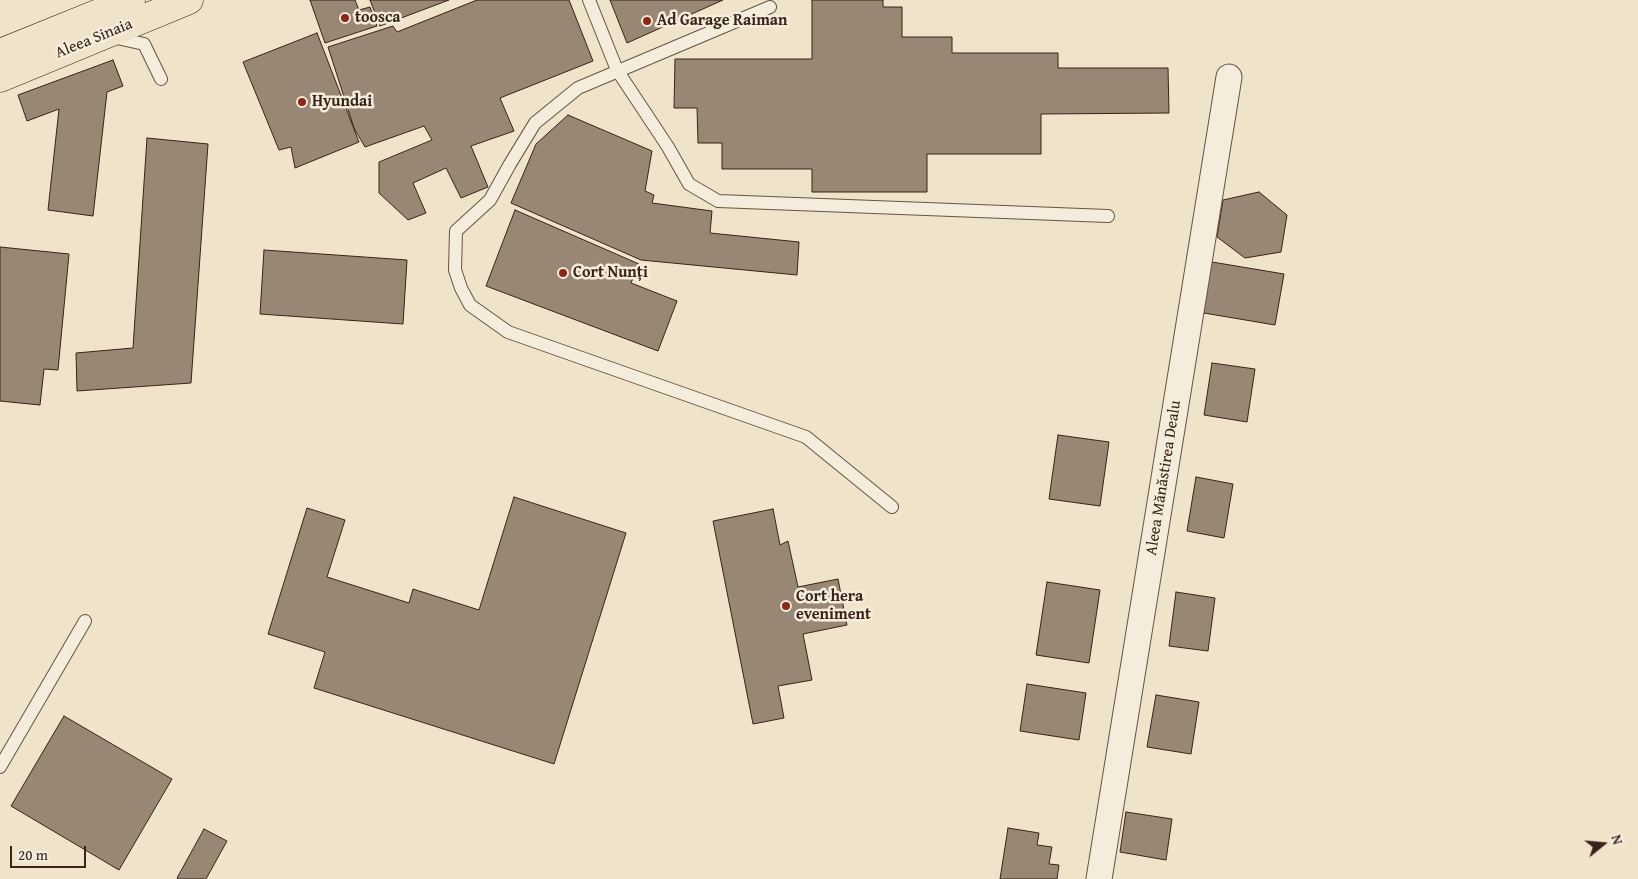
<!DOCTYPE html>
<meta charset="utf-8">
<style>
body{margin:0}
#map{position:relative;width:1638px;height:879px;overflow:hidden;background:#efe3c9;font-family:"Gentium Book Plus",serif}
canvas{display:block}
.north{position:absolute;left:1578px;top:819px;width:50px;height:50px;-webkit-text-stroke:4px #f5eddc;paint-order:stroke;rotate:73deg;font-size:14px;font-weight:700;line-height:20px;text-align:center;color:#392318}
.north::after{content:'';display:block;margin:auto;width:18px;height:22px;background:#392318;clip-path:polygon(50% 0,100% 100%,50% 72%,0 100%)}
.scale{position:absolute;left:10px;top:846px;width:76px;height:22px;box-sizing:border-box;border:2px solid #392318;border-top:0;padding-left:6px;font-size:15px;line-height:18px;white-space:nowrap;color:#392318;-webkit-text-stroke:4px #f5eddc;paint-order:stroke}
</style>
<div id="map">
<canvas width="1638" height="879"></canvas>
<div class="north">N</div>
<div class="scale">20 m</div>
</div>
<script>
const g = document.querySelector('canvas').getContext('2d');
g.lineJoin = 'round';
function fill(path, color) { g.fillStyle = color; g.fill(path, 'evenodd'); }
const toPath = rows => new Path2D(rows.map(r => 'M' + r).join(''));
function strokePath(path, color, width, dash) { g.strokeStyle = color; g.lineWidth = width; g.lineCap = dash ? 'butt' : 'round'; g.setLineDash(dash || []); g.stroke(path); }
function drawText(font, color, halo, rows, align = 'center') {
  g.font = font + ' "Gentium Book Plus",serif'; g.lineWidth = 5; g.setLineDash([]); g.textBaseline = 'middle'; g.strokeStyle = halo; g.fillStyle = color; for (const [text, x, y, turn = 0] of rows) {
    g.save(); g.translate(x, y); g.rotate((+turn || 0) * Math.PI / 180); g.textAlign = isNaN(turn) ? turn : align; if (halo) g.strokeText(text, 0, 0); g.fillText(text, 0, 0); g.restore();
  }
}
const building = toPath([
 [310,0,355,0,359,10,370,7,377,26,325,43,310,0],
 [370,0,449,0,380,26,370,0],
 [477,0,569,0,593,61,500,98,514,131,471,146,488,187,461,198,446,168,413,183,426,213,408,220,379,193,379,162,432,140,424,126,365,147,354,128,328,47,393,26,397,32,477,0],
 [610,0,723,0,627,43,610,0],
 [812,0,883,0,883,7,902,7,902,37,952,37,952,53,1058,53,1058,68,1168,68,1169,113,1041,114,1041,154,927,154,927,192,812,192,812,169,722,169,722,143,698,143,697,108,674,108,675,59,812,59,812,0],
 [317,33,359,142,295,168,291,147,279,150,243,62,317,33],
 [113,60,123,86,107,92,93,216,48,210,59,109,27,121,18,95,113,60],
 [568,115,652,151,645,191,654,195,652,203,712,211,710,233,799,242,797,275,641,260,511,203,536,144,568,115],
 [147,138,208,144,191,383,77,391,76,353,133,348,147,138],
 [1259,192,1287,215,1281,252,1245,258,1217,237,1223,200,1259,192],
 [515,210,639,264,631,283,677,301,658,351,486,286,515,210],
 [0,247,69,254,58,370,44,369,40,405,0,401,0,247],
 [264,250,407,260,403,324,260,314,264,250],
 [1206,261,1284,274,1275,325,1198,312,1206,261],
 [1212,363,1255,369,1247,422,1204,415,1212,363],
 [1058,435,1109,442,1100,506,1049,499,1058,435],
 [1196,477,1233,484,1224,538,1187,531,1196,477],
 [514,497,626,533,554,764,314,688,325,652,268,634,307,508,345,520,327,577,409,603,413,589,479,610,514,497],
 [773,509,780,545,788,541,798,587,838,579,847,625,803,634,812,680,778,686,784,718,753,724,713,521,773,509],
 [1047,582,1100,590,1089,663,1036,655,1047,582],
 [1176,592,1215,598,1208,651,1169,646,1176,592],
 [1027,684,1086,693,1079,740,1020,731,1027,684],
 [1156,695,1199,702,1191,754,1147,747,1156,695],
 [64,716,172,779,119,870,11,806,64,716],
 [1126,812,1172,819,1166,860,1120,852,1126,812],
 [1008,828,1039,833,1037,845,1052,847,1049,864,1059,865,1057,879,1000,879,1008,828],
 [204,829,227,841,206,879,179,879,177,878,204,829]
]);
fill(building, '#988774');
strokePath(building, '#392318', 1);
const lane = toPath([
 [589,0,617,70,668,147,689,184,718,201,1108,216],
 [770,7,578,88,535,123,510,164,490,200,456,231,455,270,461,288,470,305,508,332,806,437,892,507],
 [117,38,144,44,161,79],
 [0,767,85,621]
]);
const street = toPath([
 [1099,879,1229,77]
]);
const primary = toPath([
 [0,53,131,0],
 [0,78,189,0]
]);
strokePath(lane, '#665344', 14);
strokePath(street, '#665344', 27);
strokePath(primary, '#392318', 29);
strokePath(lane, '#f5eddc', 12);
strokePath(street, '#f5eddc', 25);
strokePath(primary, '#efe3c9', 28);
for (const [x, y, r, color] of [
 [345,18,5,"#8f2418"],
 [647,21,5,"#8f2418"],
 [302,102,5,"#8f2418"],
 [563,273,5,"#8f2418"],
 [786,606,5,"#8f2418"]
]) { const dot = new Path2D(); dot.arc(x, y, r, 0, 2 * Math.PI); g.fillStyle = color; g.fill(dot); strokePath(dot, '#f5eddc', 2); }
drawText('bold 16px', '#392318', '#f5eddc', [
 ["toosca",355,18],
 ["Ad Garage Raiman",657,21],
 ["Hyundai",312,102],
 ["Cort Nunți",573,273],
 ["Cort hera",796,597],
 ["eveniment",796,615]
], 'left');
drawText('16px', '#392318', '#f5eddc', [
 ["Aleea Sinaia",94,39,-22],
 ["Aleea Mănăstirea Dealu",1164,478,-81]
]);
</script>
